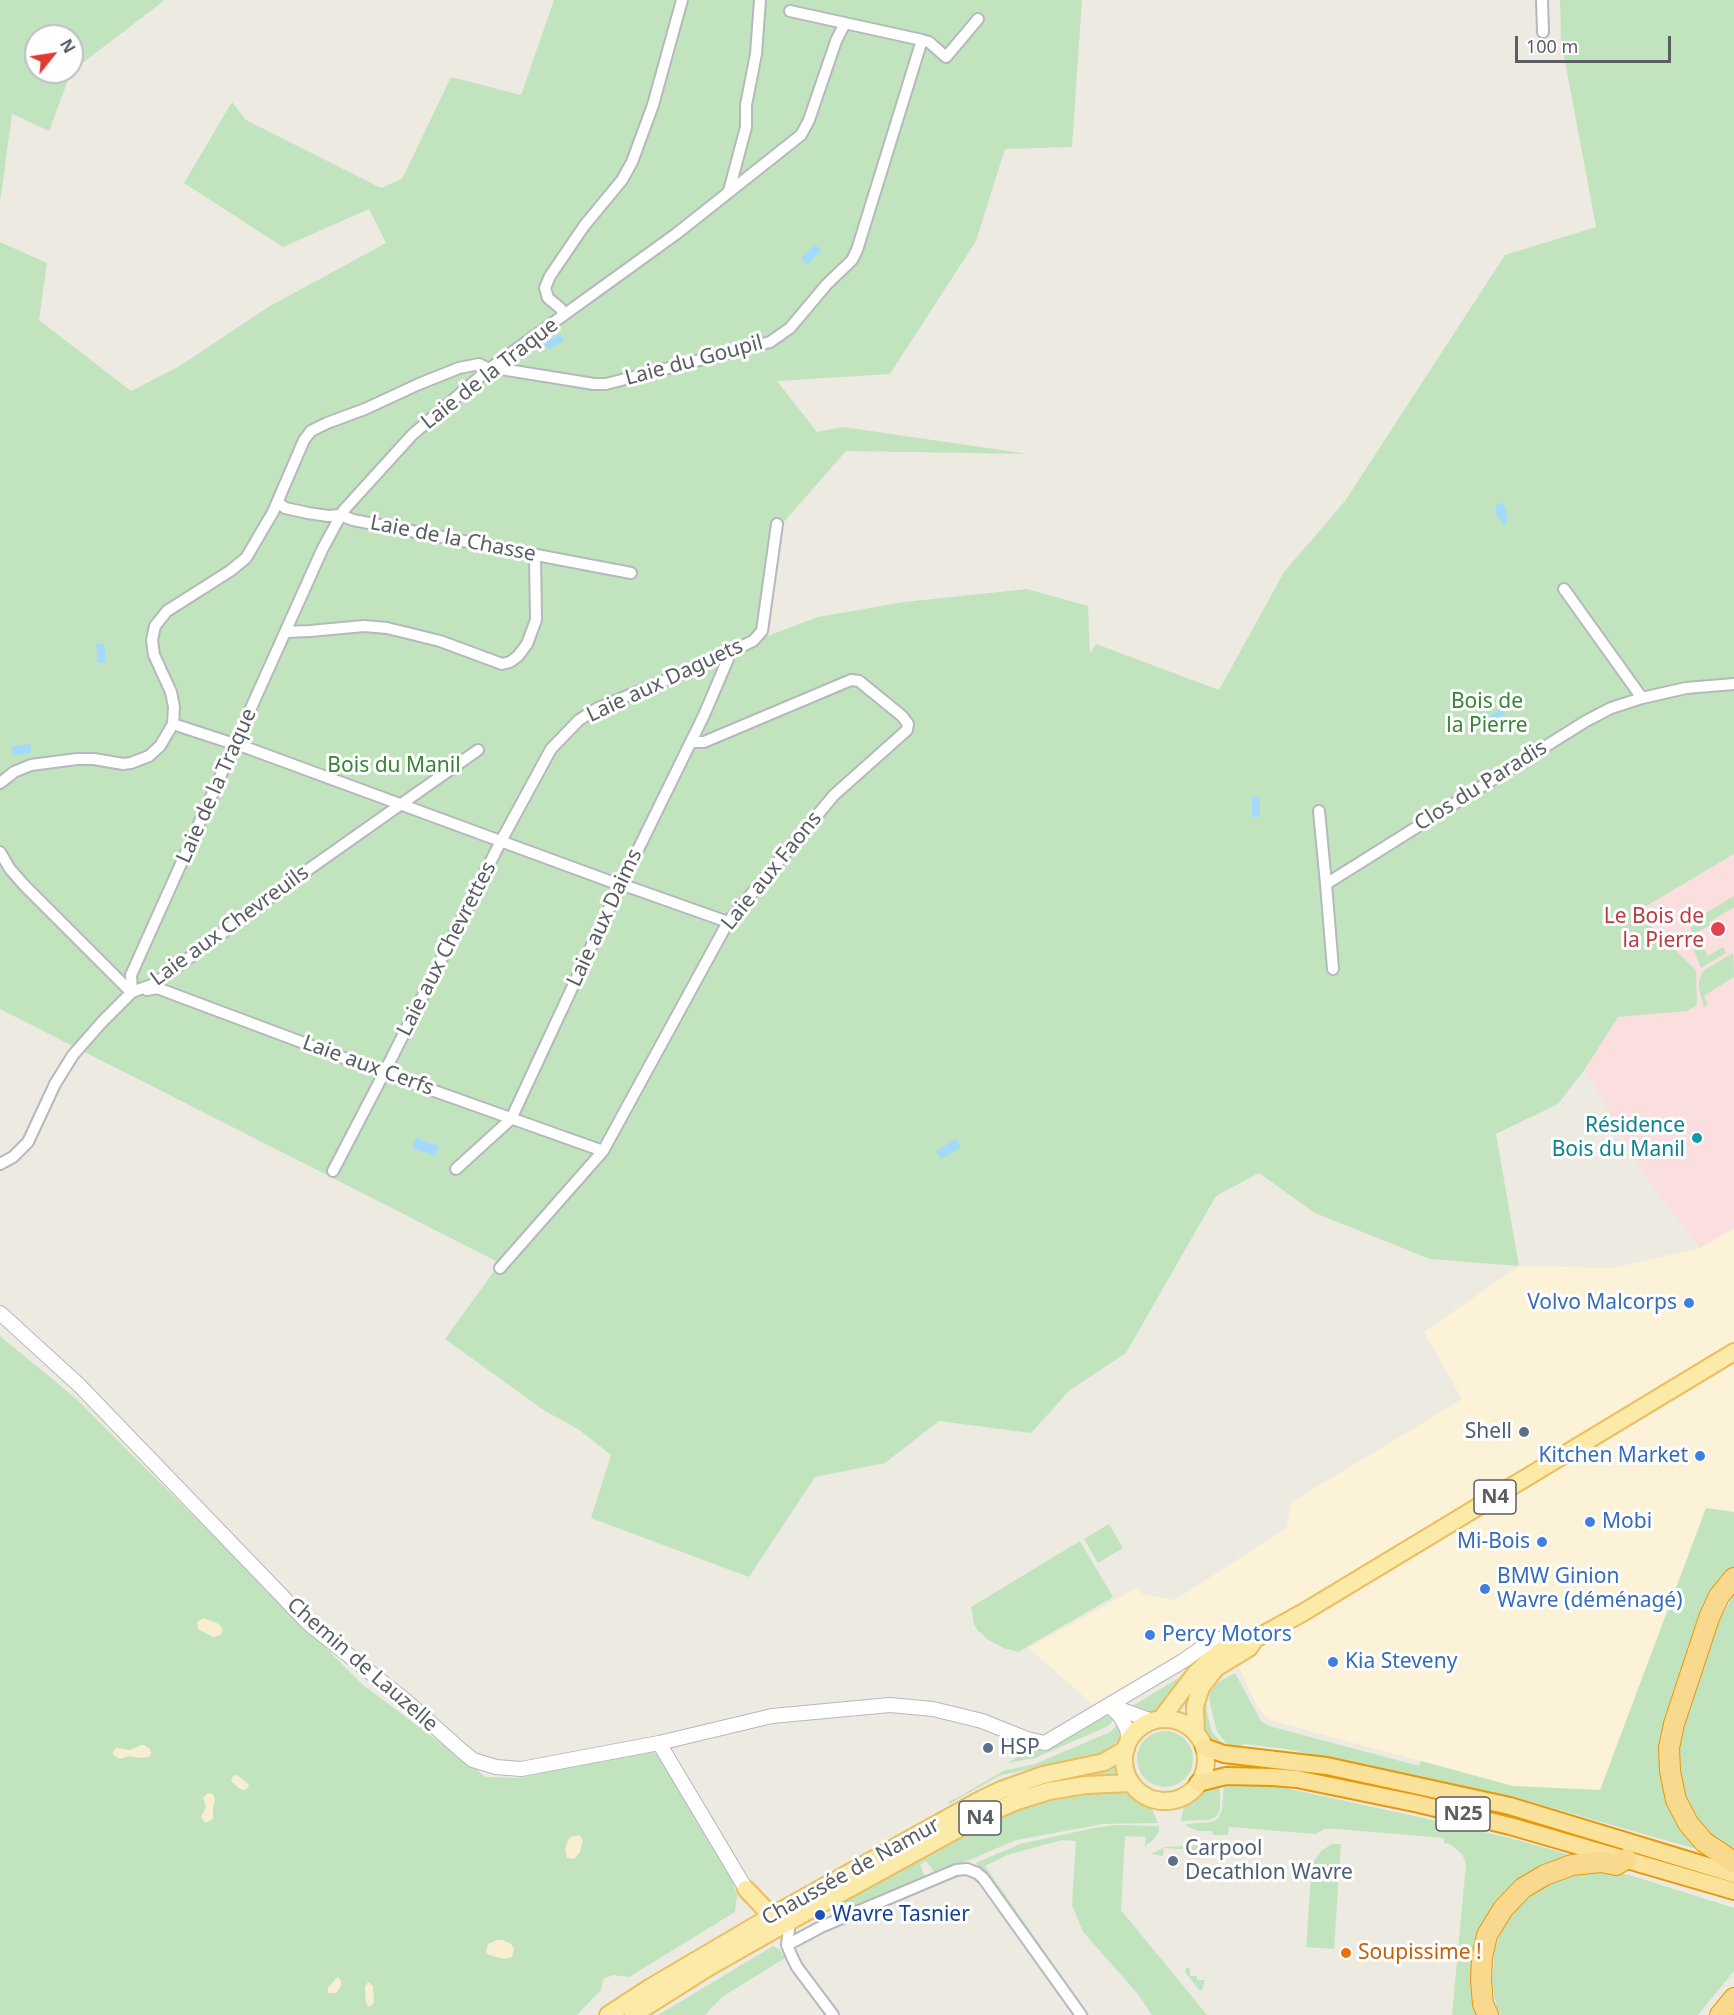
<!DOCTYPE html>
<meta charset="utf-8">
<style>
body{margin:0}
#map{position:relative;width:1734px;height:2015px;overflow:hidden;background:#edeae2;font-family:"Noto Sans",sans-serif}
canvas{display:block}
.north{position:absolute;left:24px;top:24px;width:60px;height:60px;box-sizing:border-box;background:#fff;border:2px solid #bdbfc0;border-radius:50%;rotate:60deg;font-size:16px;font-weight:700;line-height:24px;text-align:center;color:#5a5e62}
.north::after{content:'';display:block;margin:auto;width:21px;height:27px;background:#e23933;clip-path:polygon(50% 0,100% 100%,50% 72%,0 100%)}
.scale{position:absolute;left:1515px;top:36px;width:156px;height:27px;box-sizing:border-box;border:3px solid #5a5e62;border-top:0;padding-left:8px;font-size:18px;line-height:21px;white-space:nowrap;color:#5a5e62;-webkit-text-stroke:4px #fff;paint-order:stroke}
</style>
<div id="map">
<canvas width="1734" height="2015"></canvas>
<div class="north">N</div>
<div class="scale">100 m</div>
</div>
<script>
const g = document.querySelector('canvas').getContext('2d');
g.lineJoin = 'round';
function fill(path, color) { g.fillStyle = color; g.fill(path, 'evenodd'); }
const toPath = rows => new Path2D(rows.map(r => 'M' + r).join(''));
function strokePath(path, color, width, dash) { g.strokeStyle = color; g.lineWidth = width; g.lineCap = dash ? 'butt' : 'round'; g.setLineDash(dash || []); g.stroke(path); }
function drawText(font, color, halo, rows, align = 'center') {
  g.font = font + ' "Noto Sans",sans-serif'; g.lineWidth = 6; g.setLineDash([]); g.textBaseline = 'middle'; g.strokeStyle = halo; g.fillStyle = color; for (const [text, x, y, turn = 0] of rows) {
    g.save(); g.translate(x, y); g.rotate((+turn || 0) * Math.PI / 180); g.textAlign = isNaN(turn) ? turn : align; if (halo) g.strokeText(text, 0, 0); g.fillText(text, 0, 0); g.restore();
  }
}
fill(toPath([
 [1734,1228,1734,1512,1706,1508,1601,1790,1513,1786,1273,1721,1264,1715,1256,1704,1239,1667,1215,1638,1093,1705,1029,1648,1138,1587,1142,1594,1175,1600,1286,1528,1292,1502,1462,1399,1424,1332,1519,1266,1613,1268,1700,1248]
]), '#fcf2d7');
fill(toPath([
 [1734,854,1734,1228,1700,1248,1642,1172,1585,1069,1618,1017,1687,1011,1696,970,1635,912]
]), '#fadfde');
fill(toPath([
 [0,0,165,0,72,71,72,36,36,36,36,72,71,72,49,131,12,114,0,203],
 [554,0,1082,0,1072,147,1005,149,976,241,890,374,777,381,817,432,843,427,1029,454,846,451,782,524,765,637,818,617,904,602,1027,589,1088,606,1090,654,1096,644,1219,690,1284,572,1345,501,1505,255,1596,227,1561,40,1560,0,1734,0,1734,854,1636,912,1696,970,1697,1005,1687,1011,1618,1017,1585,1069,1558,1104,1496,1134,1519,1266,1430,1259,1315,1213,1259,1173,1216,1196,1126,1353,1070,1390,1031,1433,939,1421,885,1463,815,1477,749,1577,591,1518,611,1455,578,1429,545,1411,445,1339,500,1263,0,1009,0,242,47,263,39,320,131,391,178,367,270,306,386,243,369,209,283,247,184,183,232,102,246,120,381,188,402,179,451,77,521,95],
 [1734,896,1734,907,1709,922,1710,925,1695,934,1699,939,1691,943,1690,938,1692,924,1697,918],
 [1701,943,1708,956,1723,947,1726,953,1701,968,1693,948],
 [1733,953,1734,977,1704,996,1708,1004,1704,1007,1699,989,1699,981,1703,971],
 [0,1336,74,1397,363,1685,486,1777,518,1778,555,1767,651,1751,659,1754,732,1878,737,1895,735,1912,629,1977,613,1975,603,1979,601,1990,577,2015,0,2015],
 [1706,1508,1734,1512,1734,1571,1665,1732,1700,1850,1517,1798,1286,1749,1245,1744,1237,1747,1229,1746,1217,1732,1210,1704,1209,1694,1212,1687,1217,1683,1235,1673,1261,1721,1269,1726,1419,1766,1421,1761,1513,1786,1600,1790],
 [1109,1524,1123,1548,1098,1563,1084,1539],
 [1080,1541,1113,1597,1018,1652,1004,1648,990,1641,978,1631,974,1624,971,1607],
 [1734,1594,1734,1852,1709,1834,1696,1819,1686,1801,1679,1780,1678,1753,1683,1726,1717,1624],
 [1195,1664,1157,1711,1145,1714,1131,1707,1182,1676],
 [1206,1693,1207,1713,1212,1732,1223,1744,1223,1747,1209,1740,1201,1727,1199,1707],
 [1106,1715,1115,1718,1109,1725,1104,1728,1035,1758,1007,1763,1017,1757,1041,1749,1044,1751,1102,1716],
 [1121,1722,1123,1731,1120,1739,1112,1748,1102,1754,1001,1775,949,1804,949,1801,957,1798,1003,1771,1035,1764,1110,1732],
 '1137 1759a28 28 0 1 1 56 0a28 28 0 1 1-56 0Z',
 [1227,1760,1299,1767,1338,1777,1338,1778,1337,1780,1226,1771],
 [1115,1764,1118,1766,1119,1775,1010,1793,1034,1784],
 [1344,1778,1512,1816,1721,1877,1719,1880,1340,1780],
 [1220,1782,1220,1809,1217,1816,1209,1820,1181,1821,1184,1806,1206,1787],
 [1224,1784,1267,1784,1419,1817,1514,1839,1577,1857,1498,1904,1480,2015,1452,2015,1466,1864,1462,1854,1450,1844,1444,1843,1444,1838,1338,1829,1325,1829,1315,1834,1229,1827,1228,1835,1213,1835,1212,1831,1198,1831,1188,1827,1186,1824,1211,1822,1218,1819,1222,1809],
 [1106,1791,1128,1791,1152,1809,1158,1823,1103,1824,1016,1840,972,1859,934,1872,926,1861,920,1865,925,1876,836,1917,829,1916,837,1910,834,1905,1008,1814,1037,1803,1066,1796],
 [1116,1825,1159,1826,1159,1832,1153,1840,1145,1846,1146,1837,1125,1836,1121,1910,1207,2015,1152,2015,1137,1993,1083,1932,1072,1905,1076,1841,1062,1840,1007,1855,985,1866,1089,2015,1086,2015,1004,1899,976,1863,1020,1844,1094,1828],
 [1332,1844,1341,1844,1334,1949,1306,1947,1312,1864,1321,1851],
 [1207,1845,1207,1851,1164,1848,1163,1856,1151,1854,1165,1847],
 [1595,1871,1615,1872,1633,1876,1734,1908,1734,1971,1698,2015,1500,2015,1496,2007,1492,1980,1495,1948,1504,1925,1518,1906,1543,1885,1573,1874],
 [773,1946,779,1949,785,1958,722,1997,705,2015,658,2015],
 [1186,1968,1190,1968,1190,1976,1197,1976,1197,1980,1205,1980,1202,1990,1199,1990,1185,1972]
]), '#c1e4bf');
fill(toPath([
 [203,1618,219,1624,223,1630,221,1635,213,1637,198,1629,197,1622],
 [141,1745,144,1745,150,1749,151,1753,149,1757,141,1758,129,1756,120,1759,113,1755,113,1752,116,1748,130,1750],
 [237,1775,248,1784,249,1786,245,1790,240,1789,231,1781,233,1776],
 [208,1793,213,1794,215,1800,213,1808,213,1819,205,1823,201,1817,206,1807,203,1798],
 [579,1835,583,1840,580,1852,574,1859,567,1858,565,1850,568,1840,571,1837],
 [497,1940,503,1940,511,1944,514,1949,512,1957,505,1959,489,1955,486,1952,488,1944],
 [337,1977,341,1980,341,1986,336,1993,328,1993,328,1988],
 [368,1982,373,1986,374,2001,373,2004,369,2007,366,2003,365,1987]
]), '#f8eed1');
fill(toPath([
 [815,244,821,250,807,265,801,258],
 [560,334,564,341,549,350,544,343],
 [1499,503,1502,503,1506,508,1507,524,1504,525,1496,514,1496,506],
 [104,643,106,663,98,663,96,644],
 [1500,709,1504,711,1505,715,1489,725,1485,719],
 [30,744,31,753,13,756,12,746],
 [1260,796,1260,817,1252,817,1252,797],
 [416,1138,439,1146,435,1156,412,1148],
 [956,1139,961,1147,941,1159,936,1151]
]), '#a3d9fc');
const minor = toPath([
 [1542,0,1543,32],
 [790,11,922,40,929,42,946,57,978,19],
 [729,191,746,127,746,105,756,54,760,0],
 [565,314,559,307,548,298,545,288,550,276,584,226,622,180,632,162,653,105,682,0],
 [278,502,285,508,308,513,328,516,340,515,353,520,631,573],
 [1564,589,1642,698],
 [286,632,310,631,364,626,387,628,440,641,502,664,510,662,518,656,527,644,536,620,535,555],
 [173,724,228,742,234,746,242,746,620,885,632,888,728,922],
 [0,783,14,772,31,765,77,759,94,759,123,764,131,763,149,756,160,746,173,724,174,707,171,692,154,655,152,640,155,626,167,611,230,571,246,558,273,512,304,440,311,431,327,423,365,409,419,384,459,368,479,364,489,369,501,369,594,384,606,384,770,342,790,328,827,284,852,260,857,250,922,40],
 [1319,811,1326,884,1586,721,1611,708,1642,698,1686,688,1734,684],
 [0,852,10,869,25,886,131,992],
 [1326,884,1333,969],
 [147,990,157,988,384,1073,603,1151],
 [132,992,131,975,322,550,343,511,412,435,489,369,676,234,801,135,809,120,836,41,845,23],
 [0,1164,13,1157,28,1142,55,1084,73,1055,102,1022,132,992,154,984,302,874,478,750],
 [456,1169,511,1119,606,915,704,715,728,659,729,651],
 [333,1171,384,1073,501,841,551,749,579,720,598,708,688,671,753,641,762,631,777,524],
 [500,1268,603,1151,728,922,834,795,907,730,908,724,902,716,859,681,851,680,704,742,691,742],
 [790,1921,787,1945,792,1957,797,1967,833,2015],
 [787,1945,821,1927,956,1870,967,1869,977,1873,983,1878,1081,2015]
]);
const tertiary = toPath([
 [0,1313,79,1385,309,1624,405,1700,462,1751,473,1760,496,1767,521,1769,659,1743,772,1716,890,1705,933,1709,982,1721,1027,1739,1045,1743,1183,1661,1210,1642,1217,1639,1243,1638],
 [1109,1705,1152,1721],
 [1110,1706,1120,1716,1127,1729,1129,1740],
 [659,1743,746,1889]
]);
const primary = toPath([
 [1161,1719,1195,1674,1219,1652,1243,1638,1255,1639],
 '1124 1760a41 41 0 1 1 82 0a41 41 0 1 1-82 0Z',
 [1196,1733,1195,1706,1201,1687,1216,1668,1249,1648,1255,1639,1304,1612,1734,1352],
 [746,1889,764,1908,775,1914],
 [608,2015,651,1987,775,1914,980,1800,1001,1790,1043,1775,1104,1762,1126,1749],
 [633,2015,709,1967,790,1921,978,1818,1017,1801,1049,1791,1086,1785,1131,1783]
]);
const trunk = toPath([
 [1204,1747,1224,1754,1327,1766,1510,1806,1734,1874],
 [1198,1783,1226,1776,1272,1777,1297,1779,1419,1804,1510,1826,1734,1891]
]);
const motorway = toPath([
 [1734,1578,1719,1596,1709,1618,1674,1724,1669,1748,1670,1771,1676,1800,1688,1823,1704,1842,1734,1862],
 [1488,2015,1483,2004,1481,1980,1482,1958,1487,1935,1503,1909,1523,1888,1545,1875,1572,1865,1601,1862,1616,1865,1626,1859],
 [1720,2015,1734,1998]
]);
strokePath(minor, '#b5b8bc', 14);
strokePath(tertiary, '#b5b8bc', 16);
strokePath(primary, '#ecbd5c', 20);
strokePath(trunk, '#e69809', 20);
strokePath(motorway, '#e69809', 22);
strokePath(minor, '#fff', 10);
strokePath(tertiary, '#fff', 14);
strokePath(primary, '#fceba8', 16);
strokePath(trunk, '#fae29a', 16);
strokePath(motorway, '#f9d98d', 20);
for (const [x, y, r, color] of [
 [1718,929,8,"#e0444e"],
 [1697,1138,6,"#0f9aa8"],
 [1689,1303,6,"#3f7fe0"],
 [1524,1432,6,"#5c6f8a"],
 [1700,1456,6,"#3f7fe0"],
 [1590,1522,6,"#3f7fe0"],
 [1542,1542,6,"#3f7fe0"],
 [1485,1589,6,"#3f7fe0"],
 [1150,1635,6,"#3f7fe0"],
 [1333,1662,6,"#3f7fe0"],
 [988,1748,6,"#5c6f8a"],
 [1173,1861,6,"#5c6f8a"],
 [820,1915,6,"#1a4fb4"],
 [1346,1953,6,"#e8710a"]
]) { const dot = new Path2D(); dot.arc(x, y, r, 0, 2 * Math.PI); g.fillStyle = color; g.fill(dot); strokePath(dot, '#fff', 2); }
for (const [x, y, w] of [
 [1495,1497,42],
 [1463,1814,54],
 [980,1818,42]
]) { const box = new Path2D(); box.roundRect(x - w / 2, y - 17, w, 34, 4.5); g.fillStyle = '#fff'; g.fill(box); strokePath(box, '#5a5e62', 1.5); }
drawText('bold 20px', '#5a5e62', null, [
 ["N4",1495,1497],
 ["N25",1463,1814],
 ["N4",980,1818]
]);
drawText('21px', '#5a5e62', '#fff', [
 ["Laie du Goupil",694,361,-15],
 ["Laie de la Traque",490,374,-38],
 ["Laie de la Chasse",453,539,11],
 ["Laie aux Daguets",665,681,-25],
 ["Laie de la Traque",217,786,-66],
 ["Clos du Paradis",1481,786,-32],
 ["Laie aux Faons",772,871,-51],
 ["Laie aux Daims",605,918,-65],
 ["Laie aux Chevreuils",230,926,-36],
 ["Laie aux Chevrettes",447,949,-63],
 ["Laie aux Cerfs",368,1066,20],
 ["Chemin de Lauzelle",362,1665,41],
 ["Chaussée de Namur",851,1872,-29]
]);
drawText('21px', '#388438', '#fff', [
 ["Bois de",1487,702],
 ["la Pierre",1487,726],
 ["Bois du Manil",394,766]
]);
drawText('21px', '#be3a42', '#fff', [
 ["Le Bois de",1704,917],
 ["la Pierre",1704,941]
], 'right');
drawText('21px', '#0d838f', '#fff', [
 ["Résidence",1685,1126],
 ["Bois du Manil",1685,1150]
], 'right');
drawText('21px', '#366cbe', '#fff', [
 ["Volvo Malcorps",1677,1303,"right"],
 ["Kitchen Market",1688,1456,"right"],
 ["Mobi",1602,1522],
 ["Mi-Bois",1530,1542,"right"],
 ["BMW Ginion",1497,1577],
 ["Wavre (déménagé)",1497,1601],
 ["Percy Motors",1162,1635],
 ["Kia Steveny",1345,1662]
], 'left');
drawText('21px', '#4e5e75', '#fff', [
 ["Shell",1512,1432,"right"],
 ["HSP",1000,1748],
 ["Carpool",1185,1849],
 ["Decathlon Wavre",1185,1873]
], 'left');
drawText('21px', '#164399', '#fff', [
 ["Wavre Tasnier",832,1915]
], 'left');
drawText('21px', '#c56008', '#fff', [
 ["Soupissime !",1358,1953]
], 'left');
</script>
